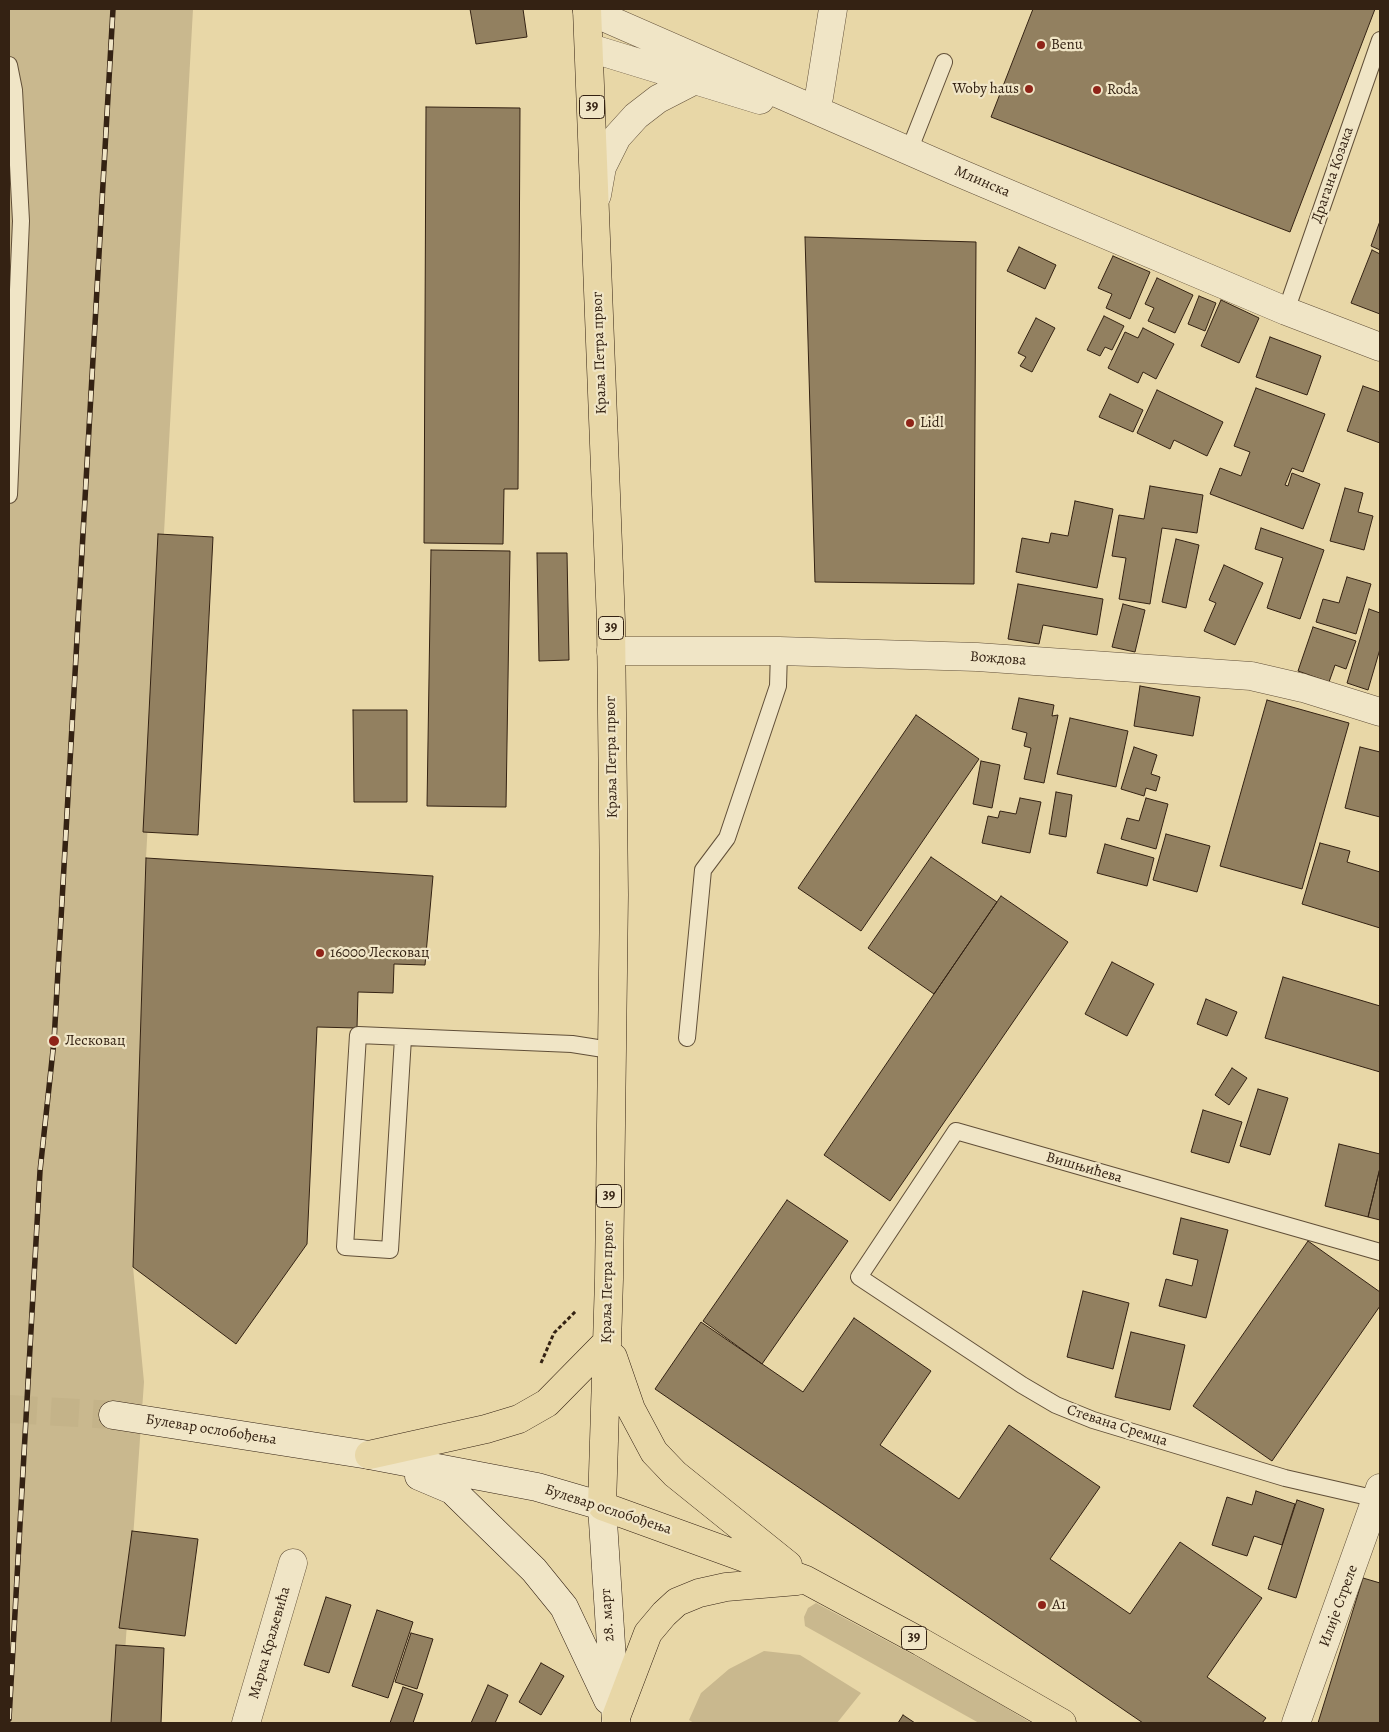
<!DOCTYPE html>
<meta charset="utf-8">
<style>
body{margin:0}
#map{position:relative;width:1389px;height:1732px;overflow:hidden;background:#e8d7a7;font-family:Alegreya,serif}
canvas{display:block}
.frame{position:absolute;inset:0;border:10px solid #342213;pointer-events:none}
</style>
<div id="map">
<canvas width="1389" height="1732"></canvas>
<div class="frame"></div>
</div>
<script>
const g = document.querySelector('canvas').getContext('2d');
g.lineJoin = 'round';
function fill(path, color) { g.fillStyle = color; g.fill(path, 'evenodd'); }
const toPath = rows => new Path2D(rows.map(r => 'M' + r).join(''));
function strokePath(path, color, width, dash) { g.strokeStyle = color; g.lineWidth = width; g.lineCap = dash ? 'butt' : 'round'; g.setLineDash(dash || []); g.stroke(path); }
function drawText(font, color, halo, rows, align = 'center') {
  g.font = font + ' Alegreya,serif'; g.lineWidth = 4.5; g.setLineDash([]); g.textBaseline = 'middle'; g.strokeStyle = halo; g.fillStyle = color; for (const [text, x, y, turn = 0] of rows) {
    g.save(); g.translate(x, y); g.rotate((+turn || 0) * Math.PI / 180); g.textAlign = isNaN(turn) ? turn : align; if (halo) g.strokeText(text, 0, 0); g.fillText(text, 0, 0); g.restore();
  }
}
fill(toPath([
 [10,9,193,9,146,858,133,1267,144,1382,120,1723,9,1723],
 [816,1603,960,1680,1031,1723,979,1723,805,1626,804,1617,808,1608],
 [764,1651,800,1655,861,1693,837,1723,694,1723,689,1720,701,1693,729,1669]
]), '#c9b88e');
const building = toPath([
 [470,9,523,9,527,37,476,44,470,9],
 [1033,9,1375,9,1290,232,991,117,1033,9],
 [426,107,520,108,518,489,504,489,503,544,424,543,426,107],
 [1380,221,1380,250,1371,246,1380,221],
 [805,237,976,242,974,584,815,582,805,237],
 [1019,247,1056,265,1045,289,1007,271,1019,247],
 [1372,250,1380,254,1380,314,1351,303,1372,250],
 [1113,256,1150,272,1130,319,1106,308,1112,294,1098,288,1113,256],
 [1157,278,1193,295,1175,333,1148,321,1154,308,1145,304,1157,278],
 [1199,296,1216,303,1205,331,1188,324,1199,296],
 [1221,300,1259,318,1239,363,1201,346,1221,300],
 [1104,316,1124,326,1112,350,1105,347,1100,356,1087,350,1104,316],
 [1036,318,1055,328,1032,372,1020,366,1026,357,1018,353,1036,318],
 [1143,328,1174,344,1156,379,1143,372,1138,383,1108,368,1125,332,1138,338,1143,328],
 [1270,337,1321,356,1307,395,1256,377,1270,337],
 [1363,386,1380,392,1380,443,1347,431,1363,386],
 [1256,388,1325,414,1303,472,1292,468,1285,485,1288,486,1292,473,1320,484,1303,529,1210,494,1220,468,1241,476,1250,452,1234,446,1256,388],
 [1157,390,1223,422,1207,456,1174,440,1170,449,1137,433,1157,390],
 [1110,394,1143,410,1133,432,1099,417,1110,394],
 [1150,486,1203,495,1197,533,1162,528,1150,604,1119,599,1126,558,1112,556,1119,515,1144,519,1150,486],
 [1345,488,1363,493,1358,512,1373,516,1364,550,1330,541,1345,488],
 [1075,501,1113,509,1097,588,1016,572,1022,538,1049,543,1051,533,1068,536,1075,501],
 [1261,528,1324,550,1300,619,1267,608,1283,558,1255,549,1261,528],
 [158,534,213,537,198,835,143,832,158,534],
 [1176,539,1199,545,1186,608,1162,602,1176,539],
 [431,550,510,551,506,807,427,806,431,550],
 [537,553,567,553,569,660,539,661,537,553],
 [1224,565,1263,583,1235,645,1204,631,1216,603,1209,600,1224,565],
 [1347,577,1371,584,1356,634,1316,622,1323,599,1339,603,1347,577],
 [1018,584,1103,599,1097,635,1043,625,1039,644,1008,639,1018,584],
 [1123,604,1145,610,1135,652,1112,647,1123,604],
 [1369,609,1380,613,1380,649,1368,690,1347,683,1369,609],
 [1313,627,1356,641,1346,669,1335,665,1329,682,1298,671,1313,627],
 [1140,686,1200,697,1193,736,1134,726,1140,686],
 [1019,698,1054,705,1052,716,1058,715,1044,783,1024,779,1031,748,1024,746,1027,733,1012,729,1019,698],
 [1267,700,1349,723,1302,889,1220,866,1267,700],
 [353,710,407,710,407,802,354,802,353,710],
 [916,715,979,759,861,931,798,888,916,715],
 [1070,718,1128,731,1116,787,1057,774,1070,718],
 [1134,747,1157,755,1151,774,1160,777,1156,791,1146,788,1144,796,1121,789,1134,747],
 [1360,747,1380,752,1380,817,1345,808,1360,747],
 [981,761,1000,765,992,808,973,804,981,761],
 [1056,792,1072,795,1066,837,1049,834,1056,792],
 [1020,798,1041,802,1030,853,982,843,988,816,998,818,1000,811,1016,814,1020,798],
 [1146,798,1168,804,1156,849,1121,839,1127,818,1139,821,1146,798],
 [1166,834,1210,846,1197,892,1153,880,1166,834],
 [1320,843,1350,851,1347,862,1380,872,1380,928,1302,904,1320,843],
 [1105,844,1154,858,1147,886,1097,873,1105,844],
 [931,857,997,902,934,994,868,948,931,857],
 [146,858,433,876,425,965,394,964,393,993,358,992,357,1028,317,1027,307,1244,236,1344,133,1267,146,858],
 [1001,896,1068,942,890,1201,824,1155,1001,896],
 [1112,962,1154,984,1127,1036,1085,1014,1112,962],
 [1283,977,1380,1006,1380,1072,1265,1038,1283,977],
 [1206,999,1237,1012,1227,1036,1197,1024,1206,999],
 [1232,1068,1247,1078,1229,1105,1215,1095,1232,1068],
 [1258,1089,1288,1098,1270,1155,1240,1146,1258,1089],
 [1203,1110,1242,1122,1229,1163,1191,1152,1203,1110],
 [1339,1144,1380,1154,1380,1168,1368,1217,1325,1206,1339,1144],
 [1380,1168,1380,1220,1368,1217,1380,1168],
 [787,1200,848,1241,762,1364,703,1321,787,1200],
 [1181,1218,1228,1230,1206,1318,1159,1306,1166,1279,1192,1286,1198,1260,1173,1254,1181,1218],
 [1308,1241,1380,1292,1380,1306,1272,1461,1193,1406,1308,1241],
 [1083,1291,1129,1303,1113,1369,1067,1357,1083,1291],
 [854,1318,931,1371,880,1445,959,1499,1009,1425,1100,1487,1050,1559,1130,1614,1180,1542,1262,1598,1207,1677,1266,1718,1262,1723,1143,1723,655,1389,701,1322,803,1392,854,1318],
 [1131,1332,1185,1345,1170,1410,1115,1397,1131,1332],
 [1256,1491,1295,1504,1282,1545,1254,1536,1247,1556,1212,1545,1227,1497,1252,1505,1256,1491],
 [1297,1500,1324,1509,1296,1598,1268,1589,1297,1500],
 [132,1531,198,1539,185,1636,119,1628,132,1531],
 [1363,1578,1380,1583,1380,1723,1318,1723,1363,1578],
 [326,1597,351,1605,329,1673,304,1665,326,1597],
 [377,1610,413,1622,388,1698,352,1686,377,1610],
 [411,1633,433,1639,417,1689,395,1682,411,1633],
 [116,1645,164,1648,161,1723,111,1723,116,1645],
 [541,1663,564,1676,541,1715,519,1702,541,1663],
 [488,1685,508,1695,495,1723,471,1723,488,1685],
 [403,1687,423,1694,413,1723,390,1723,403,1687],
 [903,1715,915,1723,898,1723,903,1715]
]);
fill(building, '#928060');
strokePath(building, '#342213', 1);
strokePath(toPath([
 [9,1409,113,1415]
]), '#c4b389', 28, [28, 14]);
const lane = toPath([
 [9,65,14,90,21,221,9,495],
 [909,151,944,62],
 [1286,311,1380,40],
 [403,1038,390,1250,345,1247,358,1035,572,1044,610,1050],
 [687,1038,703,870,727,838,778,686,779,651],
 [1377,1499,1285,1478,1093,1420,1056,1405,1022,1385,859,1277,956,1131,1380,1252]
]);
const street = toPath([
 [587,10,955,171,1286,311,1380,347],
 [590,48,760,100],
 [819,97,833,9],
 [597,195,602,167,617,137,636,116,658,99,693,81],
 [611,651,779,651,977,657,1251,676,1303,688,1380,712],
 [246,1723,293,1563],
 [1296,1723,1380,1488]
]);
const secondary = toPath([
 [113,1415,369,1455,537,1487,602,1506,616,1722],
 [419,1476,452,1490,534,1570,564,1607,608,1700]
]);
const primary = toPath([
 [587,9,611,622,614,895,609,1279,602,1506,806,1580,921,1642,1062,1723],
 [613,1357,631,1409,654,1452,675,1474,788,1565],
 [369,1455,486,1429,519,1419,547,1403,607,1342],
 [616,1717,648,1633,664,1614,677,1602,699,1593,726,1587,797,1581]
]);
strokePath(lane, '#614f38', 18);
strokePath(street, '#614f38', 29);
strokePath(secondary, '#342213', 29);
strokePath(primary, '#342213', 29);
strokePath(toPath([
 [541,1363,554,1333,576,1311]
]), '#342213', 3, [4, 2.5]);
strokePath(lane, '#f0e5c6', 16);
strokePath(street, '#f0e5c6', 28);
strokePath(secondary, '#f0e5c6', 28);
strokePath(primary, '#e8d7a7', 28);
const rail = toPath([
 [9,1719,40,1171,54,1041,113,9]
]);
strokePath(rail, '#342213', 5.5);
strokePath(rail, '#f0e5c6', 4, [11]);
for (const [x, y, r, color] of [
 [1041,45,5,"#8f2418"],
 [1029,89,5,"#8f2418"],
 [1097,90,5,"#8f2418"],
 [910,423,5,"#8f2418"],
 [320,953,5,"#8f2418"],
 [54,1041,6,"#8f2418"],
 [1042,1605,5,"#8f2418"]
]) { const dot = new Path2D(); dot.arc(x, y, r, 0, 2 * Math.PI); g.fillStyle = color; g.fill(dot); strokePath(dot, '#f0e5c6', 2); }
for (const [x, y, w] of [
 [592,107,25],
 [611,628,25],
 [609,1196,25],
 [914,1638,25]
]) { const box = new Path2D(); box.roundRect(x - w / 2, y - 11.5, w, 23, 4); g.fillStyle = '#f0e5c6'; g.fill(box); strokePath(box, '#342213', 1); }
drawText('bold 14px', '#342213', null, [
 ["39",592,107],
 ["39",611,628],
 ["39",609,1196],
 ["39",914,1638]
]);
drawText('15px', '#342213', '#f0e5c6', [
 ["Benu",1051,45],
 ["Woby haus",1019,89,"right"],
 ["Roda",1107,90],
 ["Lidl",920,423],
 ["16000 Лесковац",330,953],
 ["Лесковац",65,1041],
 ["A1",1052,1605]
], 'left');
drawText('15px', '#342213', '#f0e5c6', [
 ["Драгана Козака",1333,175,-71],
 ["Млинска",982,182,23],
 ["Краља Петра првог",600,353,-92],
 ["Вождова",998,659,4],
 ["Краља Петра првог",612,757,-91],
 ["Вишњићева",1084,1168,16],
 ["Краља Петра првог",608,1282,-89],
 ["Стевана Сремца",1117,1426,18],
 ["Булевар ослобођења",211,1430,9],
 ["Булевар ослобођења",608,1510,18],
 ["Илије Стреле",1339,1606,-70],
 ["28. март",608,1615,-94],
 ["Марка Краљевића",270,1643,-74]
]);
</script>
